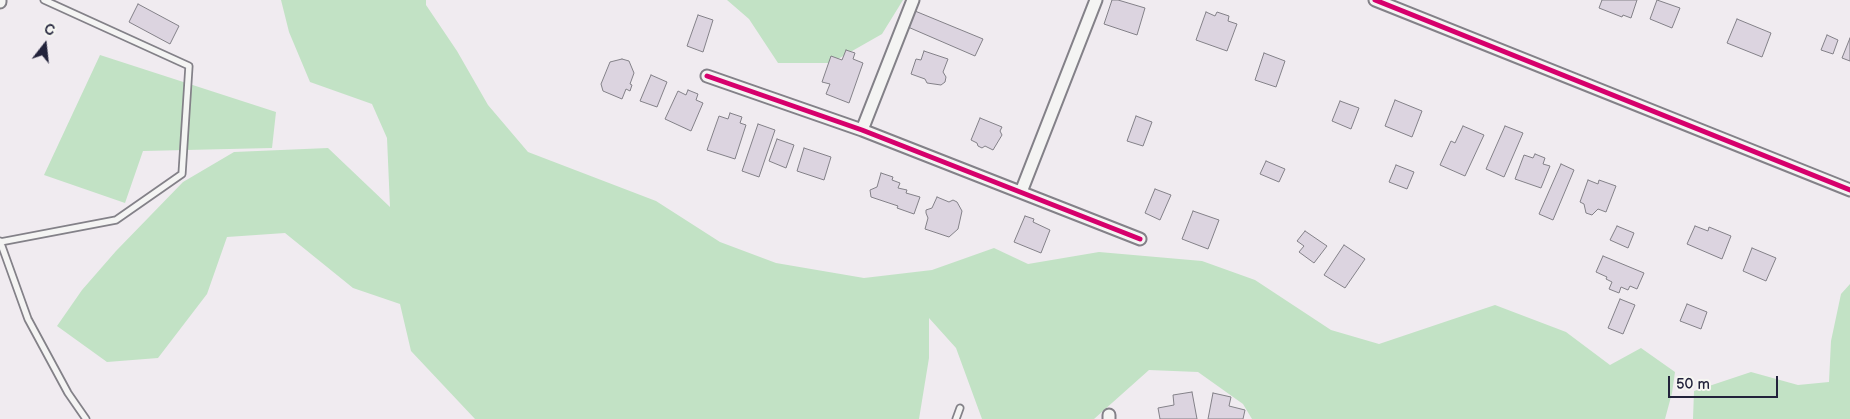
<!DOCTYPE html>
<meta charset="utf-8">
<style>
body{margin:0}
#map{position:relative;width:1850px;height:419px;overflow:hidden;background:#f0ebf0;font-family:"Balsamiq Sans",sans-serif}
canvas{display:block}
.north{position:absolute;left:20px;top:20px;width:50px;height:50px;-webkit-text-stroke:4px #f6f6f2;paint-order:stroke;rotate:16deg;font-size:14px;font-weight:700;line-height:20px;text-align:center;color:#22223b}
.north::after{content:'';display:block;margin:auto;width:18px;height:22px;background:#22223b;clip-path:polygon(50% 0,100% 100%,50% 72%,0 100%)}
.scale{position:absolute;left:1668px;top:376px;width:110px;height:22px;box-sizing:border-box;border:2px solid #22223b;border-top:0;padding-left:6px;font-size:15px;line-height:18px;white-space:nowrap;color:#22223b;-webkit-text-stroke:4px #f6f6f2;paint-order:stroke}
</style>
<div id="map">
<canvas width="1850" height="419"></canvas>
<div class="north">С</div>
<div class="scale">50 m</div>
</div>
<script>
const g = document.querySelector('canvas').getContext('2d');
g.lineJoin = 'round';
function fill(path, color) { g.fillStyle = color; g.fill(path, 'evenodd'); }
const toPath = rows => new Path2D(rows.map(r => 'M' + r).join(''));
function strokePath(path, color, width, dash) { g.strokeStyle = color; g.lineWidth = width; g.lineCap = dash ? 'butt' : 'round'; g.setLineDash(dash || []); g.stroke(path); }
fill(toPath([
 [281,0,426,0,426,5,457,51,488,105,528,152,656,201,720,242,776,263,864,278,932,270,994,248,1028,264,1099,252,1202,261,1255,280,1331,330,1379,344,1495,305,1566,332,1610,365,1641,348,1675,372,1672,393,1665,419,1252,419,1243,404,1198,372,1149,370,1094,419,982,419,956,348,929,318,929,358,919,419,475,419,411,351,400,304,353,288,285,233,227,237,207,294,158,358,107,362,57,326,82,290,116,251,183,182,234,152,328,148,390,207,387,138,372,104,310,82,289,32],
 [727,0,903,0,882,34,831,63,778,63,749,19],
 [100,55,276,112,272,148,143,151,125,203,44,175],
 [1850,284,1850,419,1693,419,1694,391,1751,372,1798,385,1829,382,1831,341,1841,294]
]), '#c2e2c5');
const building = toPath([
 [1112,0,1118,0,1145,8,1137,35,1104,24,1112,0],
 [1602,0,1637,0,1631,18,1623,15,1622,17,1599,8,1602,0],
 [1657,0,1680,8,1672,28,1650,19,1657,0],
 [138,4,179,26,170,44,129,22,138,4],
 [915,11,983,39,975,56,908,27,915,11],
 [1206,12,1215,16,1217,12,1229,16,1228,21,1237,24,1227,51,1196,40,1206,12],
 [698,15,713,20,703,52,687,46,698,15],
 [1737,19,1771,33,1762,57,1727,43,1737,19],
 [1827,35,1838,40,1833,54,1821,50,1827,35],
 [1850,38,1850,61,1842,58,1850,38],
 [846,50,855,53,853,59,863,63,849,103,826,94,830,84,822,82,831,56,842,60,846,50],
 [924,51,948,59,943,72,946,77,945,82,941,85,927,83,925,79,911,74,916,59,921,60,924,51],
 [1264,53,1285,61,1276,87,1255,80,1264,53],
 [622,59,629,61,634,73,630,84,632,85,630,91,626,89,622,99,603,91,601,84,610,62,622,59],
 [651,75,667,82,657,107,640,101,651,75],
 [688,90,698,94,696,100,703,103,691,131,665,119,678,91,686,95,688,90],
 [1395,100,1422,111,1412,137,1385,126,1395,100],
 [1340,101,1359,108,1351,129,1332,121,1340,101],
 [730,113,742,117,740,123,746,125,735,159,707,150,719,116,728,119,730,113],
 [1136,116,1152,122,1143,146,1127,141,1136,116],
 [980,118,1002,127,1000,131,1002,135,993,150,985,146,982,148,978,146,977,143,971,140,980,118],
 [758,124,775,130,759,177,742,171,758,124],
 [1463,126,1484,135,1465,176,1440,165,1451,141,1455,143,1463,126],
 [1505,126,1523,133,1504,177,1486,169,1505,126],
 [777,139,794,145,786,168,769,161,777,139],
 [804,148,831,157,824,180,797,171,804,148],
 [1535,154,1545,158,1543,164,1550,166,1541,188,1515,179,1524,155,1533,158,1535,154],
 [1266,161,1285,169,1279,182,1260,174,1266,161],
 [1561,164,1574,170,1553,220,1539,214,1561,164],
 [1396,165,1414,172,1407,189,1389,182,1396,165],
 [881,173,893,177,892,180,900,183,898,188,907,190,906,193,920,197,914,214,897,208,898,206,871,197,870,190,877,187,881,173],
 [1588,180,1598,184,1599,180,1616,186,1606,212,1598,209,1592,215,1586,213,1584,204,1580,202,1588,180],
 [1155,189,1171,195,1160,220,1145,213,1155,189],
 [937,197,949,202,953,200,957,202,962,211,958,229,949,237,925,229,928,218,926,213,926,210,932,208,937,197],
 [1193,211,1219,220,1208,249,1182,239,1193,211],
 [1025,216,1034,219,1033,222,1050,230,1041,253,1014,242,1025,216],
 [1617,226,1634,233,1628,248,1610,240,1617,226],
 [1695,226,1708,231,1709,227,1731,236,1722,259,1687,244,1695,226],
 [1305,231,1327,246,1314,263,1299,252,1304,246,1297,241,1305,231],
 [1344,245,1365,259,1345,288,1324,275,1344,245],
 [1752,248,1776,258,1766,281,1743,271,1752,248],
 [1603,256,1644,273,1637,289,1630,286,1628,290,1621,287,1619,293,1609,289,1612,282,1606,279,1607,277,1596,272,1603,256],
 [1620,299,1635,305,1623,334,1608,328,1620,299],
 [1687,304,1707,312,1701,329,1680,321,1687,304],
 [1192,392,1197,419,1160,419,1158,408,1174,405,1173,395,1192,392],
 [1213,393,1231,397,1229,406,1245,410,1243,419,1208,419,1213,393]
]);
fill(building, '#dcd4e0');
strokePath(building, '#838188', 1);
const lane = toPath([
 [0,241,28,319,68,393,86,419],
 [0,242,116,220,182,174,189,66,44,0],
 [956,419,960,408]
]);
const street = toPath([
 [1375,0,1850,190],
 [0,2,0,0],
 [707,76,862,130,1140,239],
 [862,130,913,0],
 [1021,192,1096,0],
 [1109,419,1109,415]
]);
strokePath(lane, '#838188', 9);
strokePath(street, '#838188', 15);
strokePath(lane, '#f4f4f3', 5.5);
strokePath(street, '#f4f4f3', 11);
strokePath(toPath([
 [1375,0,1850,190],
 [707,76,862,130,1140,239]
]), '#d6006c', 5);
</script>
